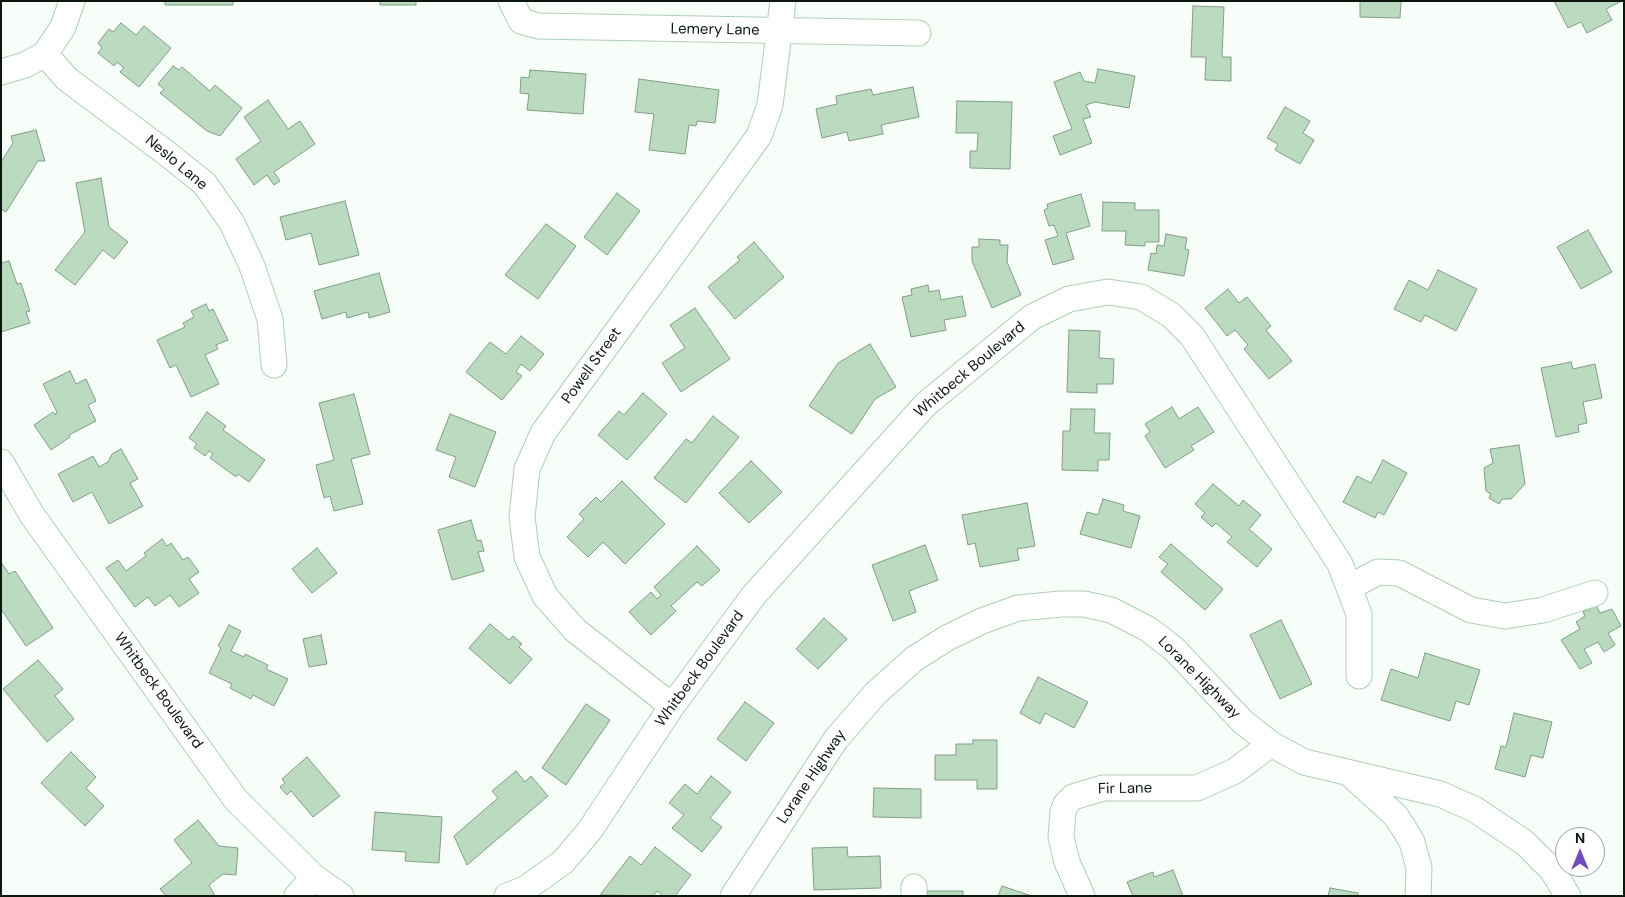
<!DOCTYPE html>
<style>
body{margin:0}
#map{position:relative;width:1625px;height:897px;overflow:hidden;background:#f7fdf8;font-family:"DM Sans",sans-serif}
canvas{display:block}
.frame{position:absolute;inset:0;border:2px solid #0b170e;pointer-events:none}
.north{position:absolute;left:1555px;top:827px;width:50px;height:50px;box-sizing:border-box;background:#fff;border:1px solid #9da29f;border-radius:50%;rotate:0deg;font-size:14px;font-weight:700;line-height:20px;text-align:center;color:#0b170e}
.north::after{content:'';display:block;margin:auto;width:18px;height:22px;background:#724bc4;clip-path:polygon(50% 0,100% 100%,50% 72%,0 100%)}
</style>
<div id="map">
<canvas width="1625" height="897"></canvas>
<div class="frame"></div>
<div class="north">N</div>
</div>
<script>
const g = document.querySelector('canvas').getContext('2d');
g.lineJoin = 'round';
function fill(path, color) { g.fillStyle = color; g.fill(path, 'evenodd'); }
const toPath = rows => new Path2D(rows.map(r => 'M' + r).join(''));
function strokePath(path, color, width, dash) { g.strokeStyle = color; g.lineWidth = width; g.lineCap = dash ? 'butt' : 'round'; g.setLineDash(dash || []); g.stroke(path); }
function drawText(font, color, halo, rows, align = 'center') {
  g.font = font + ' "DM Sans",sans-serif'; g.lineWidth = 4; g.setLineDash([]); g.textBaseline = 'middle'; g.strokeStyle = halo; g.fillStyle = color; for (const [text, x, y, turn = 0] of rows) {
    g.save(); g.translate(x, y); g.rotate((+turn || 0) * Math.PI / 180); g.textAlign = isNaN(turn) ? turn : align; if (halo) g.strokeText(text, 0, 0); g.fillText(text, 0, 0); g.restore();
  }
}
const building = toPath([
 [165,1,233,1,233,5,165,5,165,1],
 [380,1,416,1,416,5,380,5,380,1],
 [1360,1,1401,1,1400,18,1360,17,1360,1],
 [1554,1,1620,1,1620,2,1606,9,1612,20,1587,33,1581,22,1568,28,1554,1],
 [1193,6,1224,7,1222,57,1231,57,1231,81,1205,80,1206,57,1191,57,1193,6],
 [121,23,136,35,144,26,171,48,139,87,120,72,124,68,117,62,114,66,98,53,102,48,98,43,109,29,113,32,121,23],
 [173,66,179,70,182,67,210,91,215,85,242,108,220,136,207,131,160,93,164,89,158,84,173,66],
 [1098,69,1135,76,1129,108,1095,102,1086,105,1091,117,1083,119,1092,143,1060,155,1053,136,1072,129,1054,82,1080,72,1084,81,1095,83,1098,69],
 [530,70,586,74,583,114,527,110,529,94,520,93,521,77,529,78,530,70],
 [639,79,719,90,715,123,697,121,696,126,689,125,685,154,649,150,654,114,635,112,639,79],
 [913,87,919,117,881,125,883,134,849,141,847,132,822,138,816,109,837,104,836,96,871,89,873,95,913,87],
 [268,100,288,129,300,121,315,144,274,172,280,181,274,185,267,175,254,185,236,159,261,141,244,117,268,100],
 [957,101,1012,102,1010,169,970,168,970,151,977,151,978,133,956,133,957,101],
 [1285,107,1310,121,1303,133,1314,140,1300,164,1275,150,1278,144,1267,138,1285,107],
 [36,130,45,161,38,161,6,212,1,209,1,162,13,143,11,136,36,130],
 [101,178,109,227,128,242,114,259,103,250,75,285,55,270,85,232,76,183,101,178],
 [617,193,640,211,607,255,584,237,617,193],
 [1081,194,1090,226,1066,233,1074,259,1053,265,1045,240,1058,236,1054,225,1049,226,1044,210,1048,208,1047,204,1081,194],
 [345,201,359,255,319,265,311,233,286,240,280,217,345,201],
 [1103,202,1135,203,1135,210,1159,210,1159,242,1145,242,1145,246,1125,245,1126,231,1102,231,1103,202],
 [546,224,576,246,538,299,505,275,546,224],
 [1588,230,1612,272,1581,289,1557,247,1588,230],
 [1166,234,1187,238,1185,249,1189,250,1184,276,1148,270,1151,253,1156,254,1157,245,1164,246,1166,234],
 [979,239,1000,240,1000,245,1008,245,1007,262,1021,295,992,308,972,261,972,247,979,247,979,239],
 [754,242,784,277,735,319,708,287,740,260,737,257,754,242],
 [9,261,17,284,21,283,30,311,26,312,30,323,1,332,1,263,9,261],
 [1438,270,1477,289,1456,331,1425,315,1421,322,1394,309,1409,280,1428,290,1438,270],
 [379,273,390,312,369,318,368,312,347,318,346,312,322,319,314,291,379,273],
 [928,285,929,292,939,290,941,300,962,296,966,316,944,320,946,330,911,337,902,297,912,295,911,289,928,285],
 [1228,289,1239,303,1247,297,1271,326,1266,330,1292,361,1269,379,1244,349,1248,345,1235,330,1227,336,1205,308,1228,289],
 [206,304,209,311,213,309,228,340,216,345,218,349,205,355,219,384,191,397,176,365,170,368,157,340,185,327,183,323,194,317,191,311,206,304],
 [695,308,730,359,681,392,662,363,685,348,670,325,695,308],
 [1069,330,1100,331,1099,358,1114,359,1113,384,1097,384,1097,393,1067,392,1069,330],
 [521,336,544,354,530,371,521,364,516,372,522,376,502,400,466,372,490,342,506,354,521,336],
 [870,344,896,387,875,399,852,434,809,406,838,363,870,344],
 [1571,362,1573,369,1595,364,1602,398,1583,402,1587,423,1578,425,1579,432,1556,437,1541,368,1571,362],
 [70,371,76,384,86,379,96,401,88,405,96,421,69,435,70,437,51,450,34,425,53,412,55,415,57,412,43,384,70,371],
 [643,393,667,414,627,460,598,435,619,411,624,415,643,393],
 [354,394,370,454,351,459,363,504,334,511,330,496,324,498,316,465,334,460,319,403,354,394],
 [1172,407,1179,419,1198,407,1214,432,1191,446,1194,450,1165,468,1145,436,1150,432,1145,424,1172,407],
 [1071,409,1095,409,1094,433,1110,433,1109,460,1098,460,1098,471,1062,470,1063,431,1070,431,1071,409],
 [207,412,226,426,223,430,265,460,249,482,238,474,236,477,210,458,213,454,209,451,205,456,194,448,197,444,189,438,207,412],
 [450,414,496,432,475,487,449,477,456,457,436,450,450,414],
 [713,416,739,437,686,503,654,478,686,439,692,443,713,416],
 [1519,445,1525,484,1511,499,1502,499,1499,504,1489,498,1491,494,1486,491,1484,468,1493,463,1490,449,1519,445],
 [121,449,138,479,130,483,143,506,109,524,92,492,73,502,58,474,93,456,99,467,108,462,112,454,121,449],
 [1383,460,1407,473,1384,515,1378,512,1375,518,1343,502,1357,476,1371,483,1383,460],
 [751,461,782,492,749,523,719,493,751,461],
 [622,481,665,524,625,564,603,542,588,557,567,537,584,519,579,514,596,497,601,502,622,481],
 [1213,484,1239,506,1243,500,1261,515,1249,529,1272,549,1257,567,1227,542,1232,537,1216,523,1212,527,1201,517,1205,513,1195,504,1213,484],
 [1103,499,1124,505,1123,511,1140,516,1131,548,1080,534,1087,512,1098,515,1103,499],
 [1027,503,1035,546,1017,549,1019,560,980,567,975,543,968,545,962,515,1027,503],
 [471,520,477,541,481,540,484,551,478,552,484,571,452,580,438,530,471,520],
 [162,539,167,546,171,543,183,560,188,557,199,572,189,579,199,593,179,607,170,595,155,606,148,597,135,607,106,568,118,560,126,571,146,556,144,553,162,539],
 [1171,544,1223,589,1205,610,1161,572,1168,564,1159,557,1171,544],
 [925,545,938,580,909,591,916,612,893,621,872,565,925,545],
 [697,546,720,570,702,586,697,582,671,606,676,611,651,635,629,612,651,592,657,599,661,595,654,587,697,546],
 [317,548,337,573,312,593,292,569,317,548],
 [1,562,9,574,15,571,53,628,26,646,1,609,1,562],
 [1596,605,1600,613,1612,609,1621,626,1608,633,1615,645,1604,652,1598,642,1584,649,1592,663,1580,669,1561,640,1580,629,1576,622,1585,616,1583,612,1596,605],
 [824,618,847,639,818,669,796,649,824,618],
 [1281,620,1312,684,1280,699,1250,635,1281,620],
 [490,624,509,640,513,636,522,644,519,647,532,659,510,684,469,648,490,624],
 [229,625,241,631,231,651,244,657,245,654,268,665,266,669,288,679,274,706,253,695,251,699,230,688,232,684,209,673,221,648,218,646,229,625],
 [321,635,327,664,309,667,303,639,321,635],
 [1425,653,1480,670,1469,705,1456,701,1450,721,1381,700,1391,669,1418,678,1425,653],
 [38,660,63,689,55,696,74,719,47,742,3,689,38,660],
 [1038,677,1088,702,1074,728,1045,713,1040,724,1020,713,1038,677],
 [745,702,774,723,746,761,717,739,745,702],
 [586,704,610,720,566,785,542,768,586,704],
 [1514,713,1552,722,1543,758,1531,755,1525,777,1495,769,1501,746,1506,747,1514,713],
 [973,740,997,740,997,789,977,789,977,780,935,780,935,755,956,755,956,744,973,744,973,740],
 [71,752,96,777,86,788,104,806,85,826,41,783,71,752],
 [307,757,340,796,313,817,291,791,287,795,280,787,285,783,282,779,307,757],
 [516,771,525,782,531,776,548,796,467,865,454,836,498,798,492,791,516,771],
 [711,776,731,792,710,818,722,827,702,852,672,828,684,815,669,803,685,784,697,794,711,776],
 [874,788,921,789,921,818,873,817,874,788],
 [375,812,442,817,439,863,405,861,406,852,372,850,375,812],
 [198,820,219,846,238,848,236,875,223,874,209,885,215,896,166,896,160,889,192,863,174,840,198,820],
 [655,847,691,875,675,896,663,896,657,891,653,896,600,895,630,856,641,865,655,847],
 [847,847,848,857,880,856,881,888,814,890,812,848,847,847],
 [1173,870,1183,896,1133,896,1127,882,1153,872,1154,877,1173,870],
 [1002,886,1032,896,998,896,1002,886],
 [1330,888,1358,893,1358,896,1328,896,1330,888],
 [927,891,963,891,963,896,927,896,927,891]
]);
fill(building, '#bbdbc1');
strokePath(building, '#809e86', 1);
const minor = toPath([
 [511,1,521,21,538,26,918,33],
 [45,54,67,79,165,152,205,184,232,223,252,266,270,319,274,365],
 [1,72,25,65,45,54,63,27,72,1],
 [1,462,32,515,236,800,314,877,341,896],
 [1350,587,1378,572,1399,573,1471,610,1505,616,1543,610,1595,593],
 [672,706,575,630,545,596,527,557,522,517,527,469,543,433,759,136,770,105,783,1],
 [1350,774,1396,816,1405,830,1412,842,1419,868,1418,896],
 [297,896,314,877],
 [507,896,525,889,563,862,590,830,672,706,754,595,926,404,1032,317,1069,299,1108,292,1141,297,1171,315,1192,336,1340,564,1359,614,1359,676],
 [733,896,836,739,876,693,914,659,947,638,982,621,1018,608,1061,604,1084,604,1111,610,1148,629,1174,649,1243,722,1271,744,1304,762,1440,794,1474,809,1525,843,1552,870,1568,896],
 [914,896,914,887],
 [1082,896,1067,862,1061,837,1063,812,1066,804,1073,797,1103,788,1197,788,1235,771,1271,744]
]);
strokePath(minor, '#afcfb5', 27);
strokePath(minor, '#fff', 25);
drawText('15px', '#0b170e', '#fff', [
 ["Lemery Lane",715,30,1],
 ["Neslo Lane",176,163,40],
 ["Powell Street",592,366,-54],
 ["Whitbeck Boulevard",970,370,-40],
 ["Whitbeck Boulevard",700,669,-54],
 ["Lorane Highway",1199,678,45],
 ["Whitbeck Boulevard",158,691,54],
 ["Lorane Highway",812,777,-56],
 ["Fir Lane",1125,789,-1]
]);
</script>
